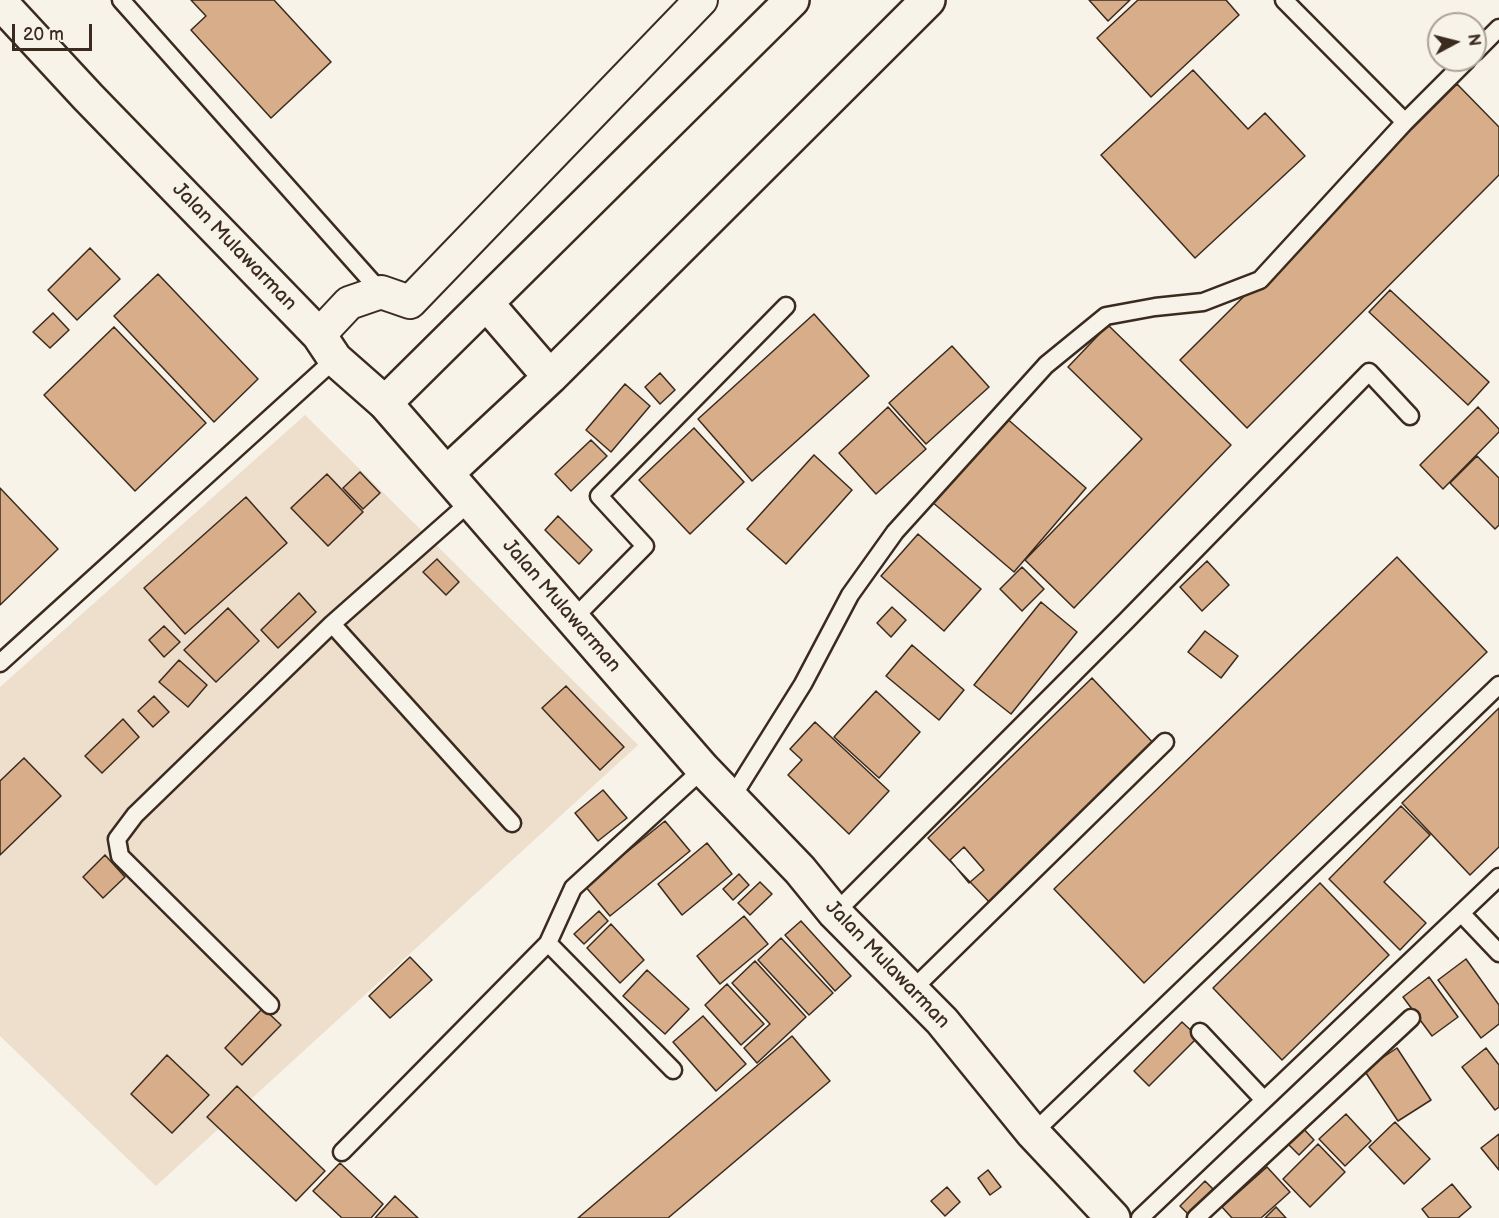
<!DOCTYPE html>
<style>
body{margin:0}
#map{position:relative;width:1499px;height:1218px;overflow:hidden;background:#f7f3e8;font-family:"Balsamiq Sans",sans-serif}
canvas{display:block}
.north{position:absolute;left:1427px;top:12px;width:60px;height:60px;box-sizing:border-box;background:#f7f3e8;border:2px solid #aca397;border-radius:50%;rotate:83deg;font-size:16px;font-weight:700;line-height:24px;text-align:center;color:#3b2a1e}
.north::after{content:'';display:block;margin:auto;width:21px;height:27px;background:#3b2a1e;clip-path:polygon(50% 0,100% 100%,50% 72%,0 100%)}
.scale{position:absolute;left:12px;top:24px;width:80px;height:27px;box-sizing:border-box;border:3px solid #3b2a1e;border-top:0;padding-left:8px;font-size:18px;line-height:21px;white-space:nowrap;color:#3b2a1e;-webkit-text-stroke:4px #f7f3e8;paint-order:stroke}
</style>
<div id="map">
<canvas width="1499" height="1218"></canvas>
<div class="north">N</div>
<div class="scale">20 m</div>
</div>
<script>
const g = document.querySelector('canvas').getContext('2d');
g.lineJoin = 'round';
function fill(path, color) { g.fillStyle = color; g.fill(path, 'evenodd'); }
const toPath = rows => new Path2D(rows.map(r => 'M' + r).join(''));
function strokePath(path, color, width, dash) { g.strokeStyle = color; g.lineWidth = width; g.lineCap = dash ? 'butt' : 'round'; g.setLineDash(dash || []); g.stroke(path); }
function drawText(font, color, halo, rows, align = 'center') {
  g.font = font + ' "Balsamiq Sans",sans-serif'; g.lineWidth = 5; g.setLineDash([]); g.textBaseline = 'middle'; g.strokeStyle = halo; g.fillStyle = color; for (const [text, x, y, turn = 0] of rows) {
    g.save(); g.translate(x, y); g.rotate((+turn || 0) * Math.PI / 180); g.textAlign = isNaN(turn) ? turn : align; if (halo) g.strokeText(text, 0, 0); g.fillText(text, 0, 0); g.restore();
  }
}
fill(toPath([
 [305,415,638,745,156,1186,0,1036,0,687]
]), '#eedecc');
const building = toPath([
 [191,0,274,0,331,62,271,118,191,30,206,16,191,0],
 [1089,0,1130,0,1108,21,1089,0],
 [1138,0,1226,0,1239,15,1151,97,1097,38,1138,0],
 [1193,70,1248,129,1265,113,1305,156,1195,258,1101,155,1193,70],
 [1457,84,1499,127,1499,175,1247,428,1180,360,1457,84],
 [90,248,120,279,77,320,48,290,90,248],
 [158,274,258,379,214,422,114,316,158,274],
 [1390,290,1489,382,1468,405,1369,312,1390,290],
 [53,313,69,330,50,348,33,332,53,313],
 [814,314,869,376,752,481,698,419,814,314],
 [1108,325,1231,445,1074,608,1025,560,1142,439,1068,367,1108,325],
 [114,327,206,423,135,491,44,395,114,327],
 [952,346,989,387,926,444,889,403,952,346],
 [660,373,675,390,660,404,645,387,660,373],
 [625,384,650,406,611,452,586,430,625,384],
 [888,407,926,449,876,494,839,453,888,407],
 [1478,407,1499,429,1499,432,1443,489,1420,465,1478,407],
 [1004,416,1086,488,1014,572,931,501,1004,416],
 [694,428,744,482,690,534,639,480,694,428],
 [591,440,607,456,571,491,555,474,591,440],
 [814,455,852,490,786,564,747,529,814,455],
 [1477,456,1499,478,1499,525,1495,529,1450,483,1477,456],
 [360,472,380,493,363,509,343,488,360,472],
 [327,474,363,512,328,546,291,508,327,474],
 [0,488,58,549,0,605,0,488],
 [246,497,287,543,185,634,144,588,246,497],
 [558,516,592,550,579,564,545,530,558,516],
 [918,534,981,589,944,631,881,576,918,534],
 [1397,557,1487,652,1144,983,1054,889,1397,557],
 [437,559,459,582,446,595,423,572,437,559],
 [1207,561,1229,585,1202,611,1180,587,1207,561],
 [1022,567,1044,589,1022,611,1000,589,1022,567],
 [299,593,316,612,278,648,261,630,299,593],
 [1041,602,1077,632,1011,714,974,685,1041,602],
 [892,607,906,620,891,637,877,623,892,607],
 [228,608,259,641,216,682,184,650,228,608],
 [164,626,180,642,164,657,149,640,164,626],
 [1205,631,1238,656,1221,678,1188,652,1205,631],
 [912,645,964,690,939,720,886,676,912,645],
 [179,660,207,685,188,707,159,682,179,660],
 [1092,678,1158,748,994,907,928,838,1092,678],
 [566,686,624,747,600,770,542,708,566,686],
 [876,691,920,732,879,778,834,737,876,691],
 [154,696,169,712,153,727,138,711,154,696],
 [1499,708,1499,847,1470,875,1402,803,1499,708],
 [123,719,139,737,102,773,85,756,123,719],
 [815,722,889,791,849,834,788,775,802,760,790,749,815,722],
 [24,758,61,796,0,855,0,781,24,758],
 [603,790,627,818,598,841,575,813,603,790],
 [1401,806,1430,835,1384,882,1426,923,1400,950,1329,879,1401,806],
 [665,821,690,851,610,916,585,886,665,821],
 [707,843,732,874,682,915,658,884,707,843],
 [964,847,984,870,969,883,950,860,964,847],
 [105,855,125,877,103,898,83,877,105,855],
 [739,874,749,885,733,900,723,889,739,874],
 [760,882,772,894,750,915,738,903,760,882],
 [1320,883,1389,955,1282,1060,1213,988,1320,883],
 [599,911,608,921,584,944,574,934,599,911],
 [744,916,768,944,720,984,697,956,744,916],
 [801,921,851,976,835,991,785,935,801,921],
 [611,924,644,960,620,983,587,948,611,924],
 [781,938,833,993,809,1015,758,960,781,938],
 [410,957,432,980,390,1018,369,996,410,957],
 [1466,959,1499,1005,1499,1024,1481,1038,1438,980,1466,959],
 [755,961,806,1017,757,1063,744,1048,770,1024,732,983,755,961],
 [647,970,689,1009,665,1034,623,996,647,970],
 [1429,977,1458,1017,1432,1036,1403,997,1429,977],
 [727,984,764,1024,741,1045,705,1005,727,984],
 [263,1008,281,1025,242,1065,225,1048,263,1008],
 [703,1016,746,1064,716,1091,673,1042,703,1016],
 [1182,1022,1198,1037,1149,1086,1134,1071,1182,1022],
 [792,1036,830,1081,668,1218,578,1218,792,1036],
 [1397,1048,1431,1100,1398,1121,1364,1070,1397,1048],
 [1486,1048,1499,1065,1499,1107,1495,1110,1462,1067,1486,1048],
 [167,1055,209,1095,172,1133,131,1094,167,1055],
 [237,1086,325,1171,296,1201,207,1117,237,1086],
 [1346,1114,1371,1141,1345,1166,1319,1139,1346,1114],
 [1395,1122,1430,1159,1404,1184,1369,1147,1395,1122],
 [1300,1125,1314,1140,1299,1155,1284,1140,1300,1125],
 [1499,1134,1499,1170,1481,1148,1499,1134],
 [1318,1144,1345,1172,1310,1207,1283,1179,1318,1144],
 [340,1163,383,1204,371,1218,342,1218,313,1191,340,1163],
 [1267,1167,1290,1192,1261,1218,1232,1218,1222,1207,1267,1167],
 [988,1170,1001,1187,990,1195,978,1178,988,1170],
 [1205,1181,1215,1191,1190,1216,1180,1206,1205,1181],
 [1452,1184,1471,1207,1458,1218,1429,1218,1422,1209,1452,1184],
 [947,1187,960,1202,945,1216,931,1201,947,1187],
 [395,1196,418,1218,375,1218,395,1196],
 [1276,1207,1286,1218,1265,1218,1276,1207]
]);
fill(building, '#d8ad89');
strokePath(building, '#3b2a1e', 1.5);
const lane = toPath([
 [121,0,381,292],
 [1284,0,1405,122],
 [1475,52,1499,28],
 [573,619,645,546,599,496,786,306],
 [332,624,512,823],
 [0,663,335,359],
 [731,799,803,684,850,595,895,532,1046,365,1106,316,1155,307,1203,302,1260,280,1405,122,1467,60],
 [835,913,1126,621,1369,372,1410,416],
 [1461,913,1499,953],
 [548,943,673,1070],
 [912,990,1165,742],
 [270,1005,120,856,117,839,135,815,332,624,470,502],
 [1200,1032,1264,1100],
 [1033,1133,1499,685],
 [342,1152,548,943,573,888,703,769],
 [1140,1218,1499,877],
 [1196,1218,1411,1018]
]);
const street = toPath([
 [319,335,349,303,381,292,410,302,701,0]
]);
const secondary = toPath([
 [487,304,550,377],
 [385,403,792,0],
 [447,473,550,377,928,0]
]);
const highway = toPath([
 [0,2,88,97,319,335,335,359,385,403,703,769,800,870,835,913,942,1021,1033,1133,1113,1218]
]);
strokePath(lane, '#3b2a1e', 21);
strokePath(street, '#3b2a1e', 36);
strokePath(secondary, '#3b2a1e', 38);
strokePath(highway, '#3b2a1e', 38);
strokePath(lane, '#f7f3e8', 16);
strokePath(street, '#f7f3e8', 32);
strokePath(secondary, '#f7f3e8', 33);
strokePath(highway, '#f7f3e8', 33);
drawText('20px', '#3b2a1e', '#f7f3e8', [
 ["Jalan Mulawarman",234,247,46],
 ["Jalan Mulawarman",561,606,49],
 ["Jalan Mulawarman",887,965,46]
]);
</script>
